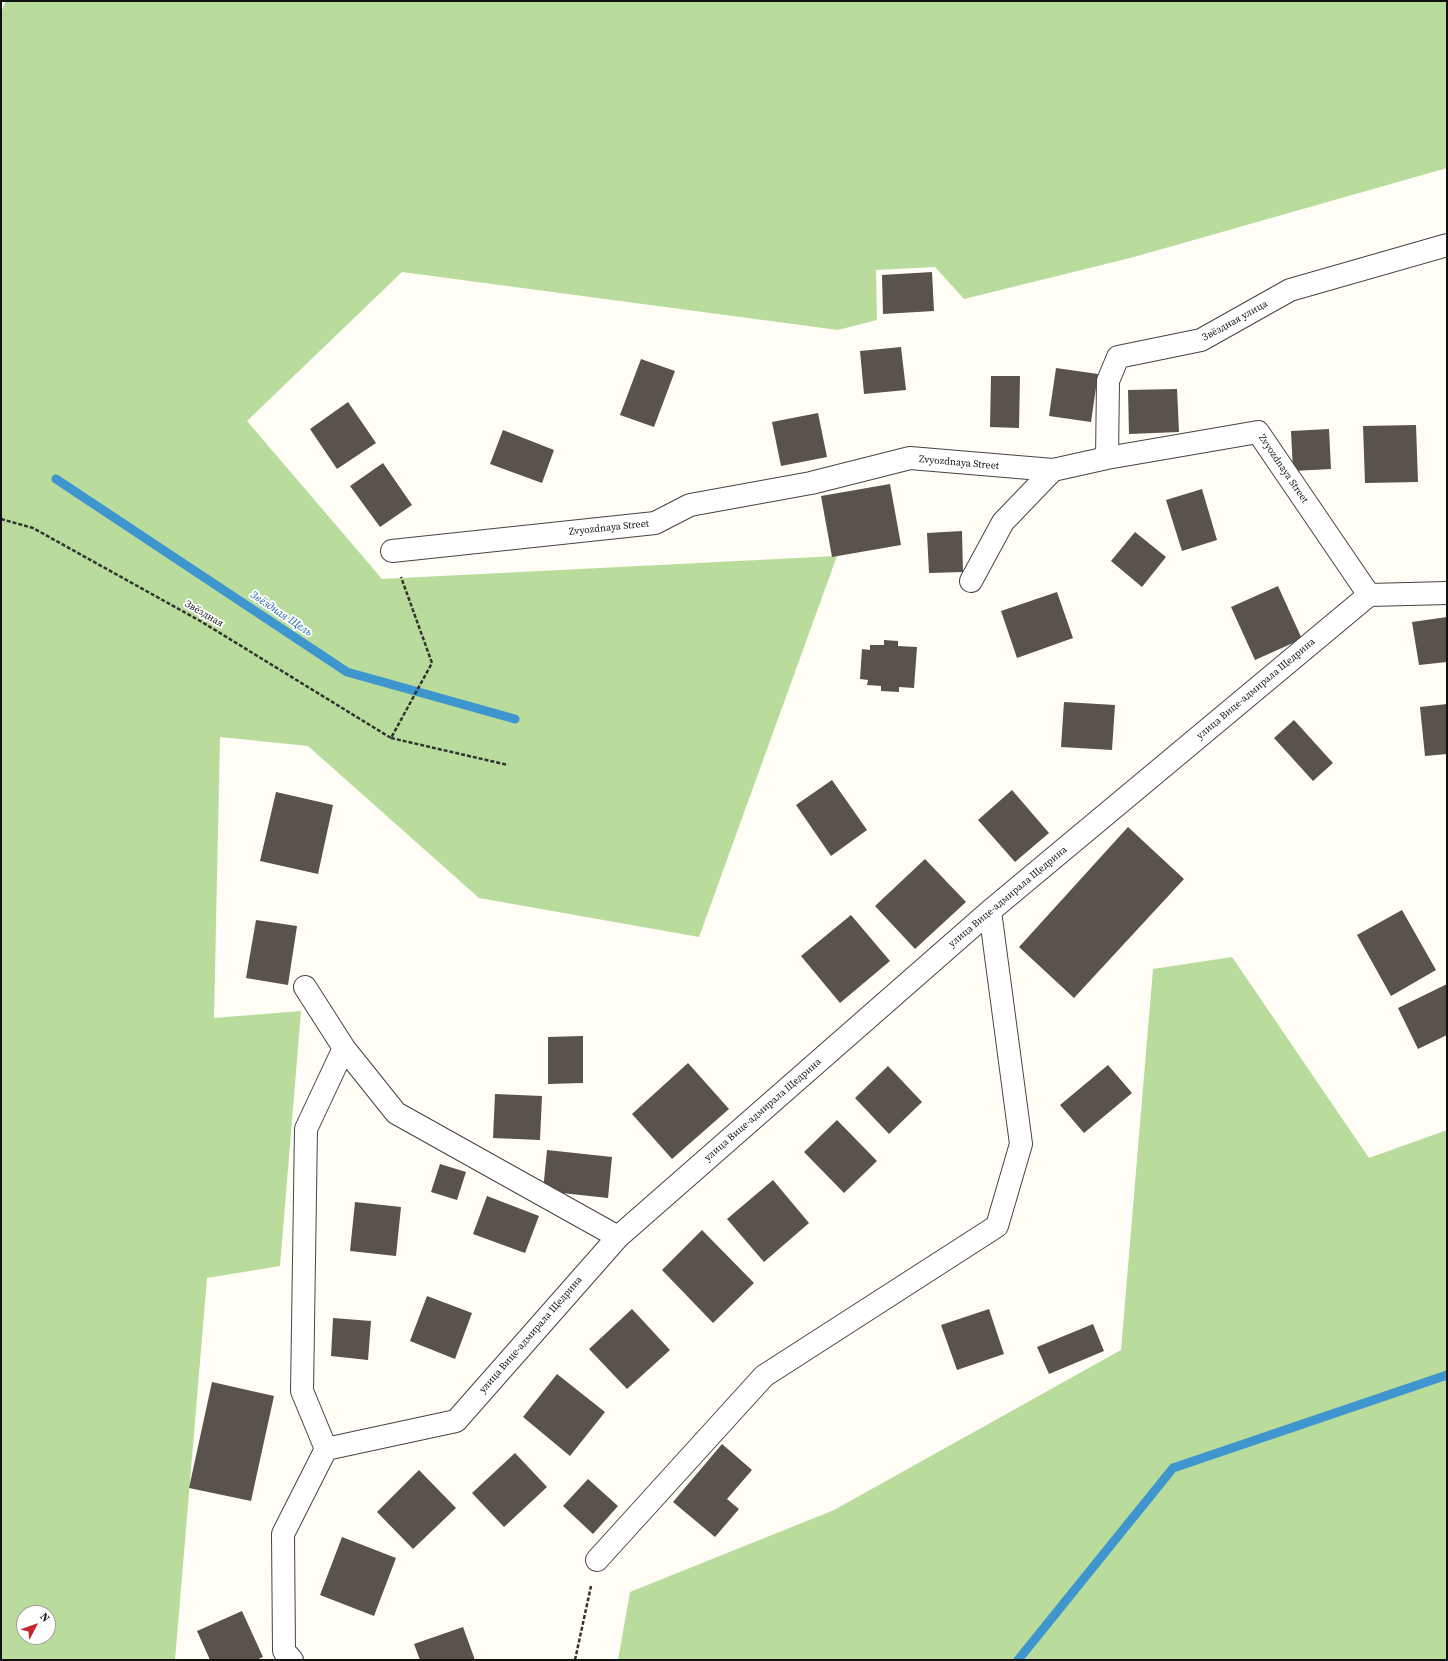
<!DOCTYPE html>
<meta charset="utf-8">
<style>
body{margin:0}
#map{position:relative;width:1448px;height:1661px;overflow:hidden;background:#fffdf5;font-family:"Source Serif 4",serif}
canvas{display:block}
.frame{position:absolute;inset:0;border:2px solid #111;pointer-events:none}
.north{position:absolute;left:16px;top:1605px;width:40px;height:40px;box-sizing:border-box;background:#fff;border:1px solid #a0a0a0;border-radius:50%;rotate:49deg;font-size:11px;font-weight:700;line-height:16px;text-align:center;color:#111}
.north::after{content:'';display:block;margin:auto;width:14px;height:18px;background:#c4262e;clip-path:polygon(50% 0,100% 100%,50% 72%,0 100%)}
</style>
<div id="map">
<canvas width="1448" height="1661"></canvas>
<div class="frame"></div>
<div class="north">N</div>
</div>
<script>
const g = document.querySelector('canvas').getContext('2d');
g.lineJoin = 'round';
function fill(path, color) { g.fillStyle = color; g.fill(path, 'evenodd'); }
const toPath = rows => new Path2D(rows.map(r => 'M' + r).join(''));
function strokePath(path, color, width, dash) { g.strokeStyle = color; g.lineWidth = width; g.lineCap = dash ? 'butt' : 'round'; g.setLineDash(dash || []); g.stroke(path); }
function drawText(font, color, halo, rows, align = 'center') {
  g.font = font + ' "Source Serif 4",serif'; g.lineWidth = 4; g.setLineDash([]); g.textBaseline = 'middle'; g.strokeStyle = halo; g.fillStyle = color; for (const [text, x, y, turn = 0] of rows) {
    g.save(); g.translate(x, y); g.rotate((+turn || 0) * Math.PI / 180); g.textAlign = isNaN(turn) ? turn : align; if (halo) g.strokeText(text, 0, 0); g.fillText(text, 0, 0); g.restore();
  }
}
fill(toPath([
 [6,1,1447,1,1447,168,1134,257,964,299,935,267,876,270,877,320,838,330,402,272,247,421,382,579,837,556,699,937,479,898,308,746,220,737,214,1018,301,1011,280,1266,207,1278,175,1660,1,1660,1,12],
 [24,1613,48,1613,48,1637,24,1637],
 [1232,957,1369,1158,1447,1130,1447,1660,618,1660,630,1592,834,1510,1121,1350,1153,969]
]), '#b9dc9c');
strokePath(toPath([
 [56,479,347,672,515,719],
 [1018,1660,1173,1468,1447,1375]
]), '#3f96cf', 9);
fill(toPath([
 [932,272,934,311,883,314,882,275],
 [901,347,906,390,864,394,860,351],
 [641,359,675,371,654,427,620,415],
 [1056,368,1098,374,1091,422,1049,416],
 [991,376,1020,376,1019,428,990,427],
 [1177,389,1179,432,1129,434,1128,390],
 [348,402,376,443,337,469,310,429],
 [818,413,827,457,781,466,772,422],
 [1416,425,1418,482,1365,483,1363,426],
 [1329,429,1331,469,1293,471,1291,431],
 [503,430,554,450,542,483,490,464],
 [383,463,412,505,380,527,350,486],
 [890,484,901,545,832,557,821,496],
 [1202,489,1217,540,1182,551,1166,500],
 [962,531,963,572,929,573,927,533],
 [1135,532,1166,557,1142,587,1111,561],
 [1278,586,1302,639,1255,660,1231,607],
 [1057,592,1073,638,1017,658,1001,611],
 [1447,617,1447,662,1419,665,1412,622],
 [884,640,898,641,898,646,917,647,914,688,899,687,899,692,881,691,881,686,867,685,868,680,860,679,862,649,870,650,870,645,884,645],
 [1064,702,1115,705,1112,750,1061,747],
 [1447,704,1447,754,1425,756,1420,707],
 [1294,720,1333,763,1313,781,1274,738],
 [832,780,867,830,831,856,796,805],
 [1012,790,1049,833,1015,862,978,820],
 [276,792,333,805,318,874,260,861],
 [1128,827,1184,879,1074,998,1019,947],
 [925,859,966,902,915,949,875,906],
 [1402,910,1436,970,1391,996,1357,935],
 [851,915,890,961,840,1003,801,956],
 [256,920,297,926,288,985,246,978],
 [1447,984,1447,1035,1418,1049,1398,1008],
 [583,1036,583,1083,548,1084,548,1037],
 [688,1063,729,1109,672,1159,632,1114],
 [1108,1065,1132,1093,1084,1133,1060,1105],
 [888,1066,922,1102,889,1134,855,1098],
 [495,1094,542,1096,540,1140,493,1138],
 [837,1120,877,1161,844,1193,804,1152],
 [547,1150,612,1157,608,1198,543,1191],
 [440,1164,466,1172,457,1200,431,1192],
 [773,1180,809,1223,764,1262,727,1219],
 [487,1196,539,1216,525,1253,473,1234],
 [355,1202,401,1207,396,1256,350,1251],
 [702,1230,754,1283,713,1323,662,1270],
 [427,1296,472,1313,455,1359,410,1341],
 [632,1309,670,1350,627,1389,589,1349],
 [989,1309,1004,1354,957,1370,941,1325],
 [333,1318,371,1321,368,1360,331,1356],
 [1093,1324,1104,1351,1049,1374,1037,1347],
 [557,1374,605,1412,570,1456,523,1417],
 [212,1382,274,1396,251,1501,189,1488],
 [722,1444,752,1470,727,1499,739,1509,715,1537,673,1502],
 [515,1453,547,1487,504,1527,472,1493],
 [419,1470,456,1508,413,1549,377,1512],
 [588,1479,618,1506,593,1534,563,1506],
 [342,1537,396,1558,374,1616,320,1595],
 [242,1611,263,1657,256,1660,210,1660,197,1631],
 [463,1627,475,1660,420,1660,414,1644]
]), '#5a524d');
const minor = toPath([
 [1107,458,1108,381,1118,357,1201,340,1290,290,1447,245],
 [392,551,655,523,690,505,811,483,910,458,1053,470,1107,458,1258,432,1369,595,1447,593],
 [971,581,1003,522,1053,470],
 [305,987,344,1048,396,1113,618,1237],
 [326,1449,302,1391,306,1129,344,1048],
 [597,1560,764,1376,997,1226,1021,1144,990,911],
 [292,1660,284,1651,283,1534,326,1449,456,1421,618,1237,990,911,1369,595]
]);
strokePath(minor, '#444', 24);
strokePath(toPath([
 [1,519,33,528,202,622,391,738,432,663,401,577],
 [391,738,508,765],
 [575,1660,591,1586]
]), '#333', 2.5, [4, 2]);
strokePath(minor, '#fff', 22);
drawText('10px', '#111', '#fff', [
 ["Звёздная улица",1235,321,-29],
 ["Zvyozdnaya Street",959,463,5],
 ["Zvyozdnaya Street",1283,469,56],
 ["Zvyozdnaya Street",609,528,-6],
 ["Звёздная",204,614,30],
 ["улица Вице-адмирала Щедрина",1256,689,-40],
 ["улица Вице-адмирала Щедрина",1008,897,-40],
 ["улица Вице-адмирала Щедрина",763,1110,-41],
 ["улица Вице-адмирала Щедрина",531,1335,-49]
]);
drawText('italic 11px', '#1768a6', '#fff', [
 ["Звёздная Щель",281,614,34]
]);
</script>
